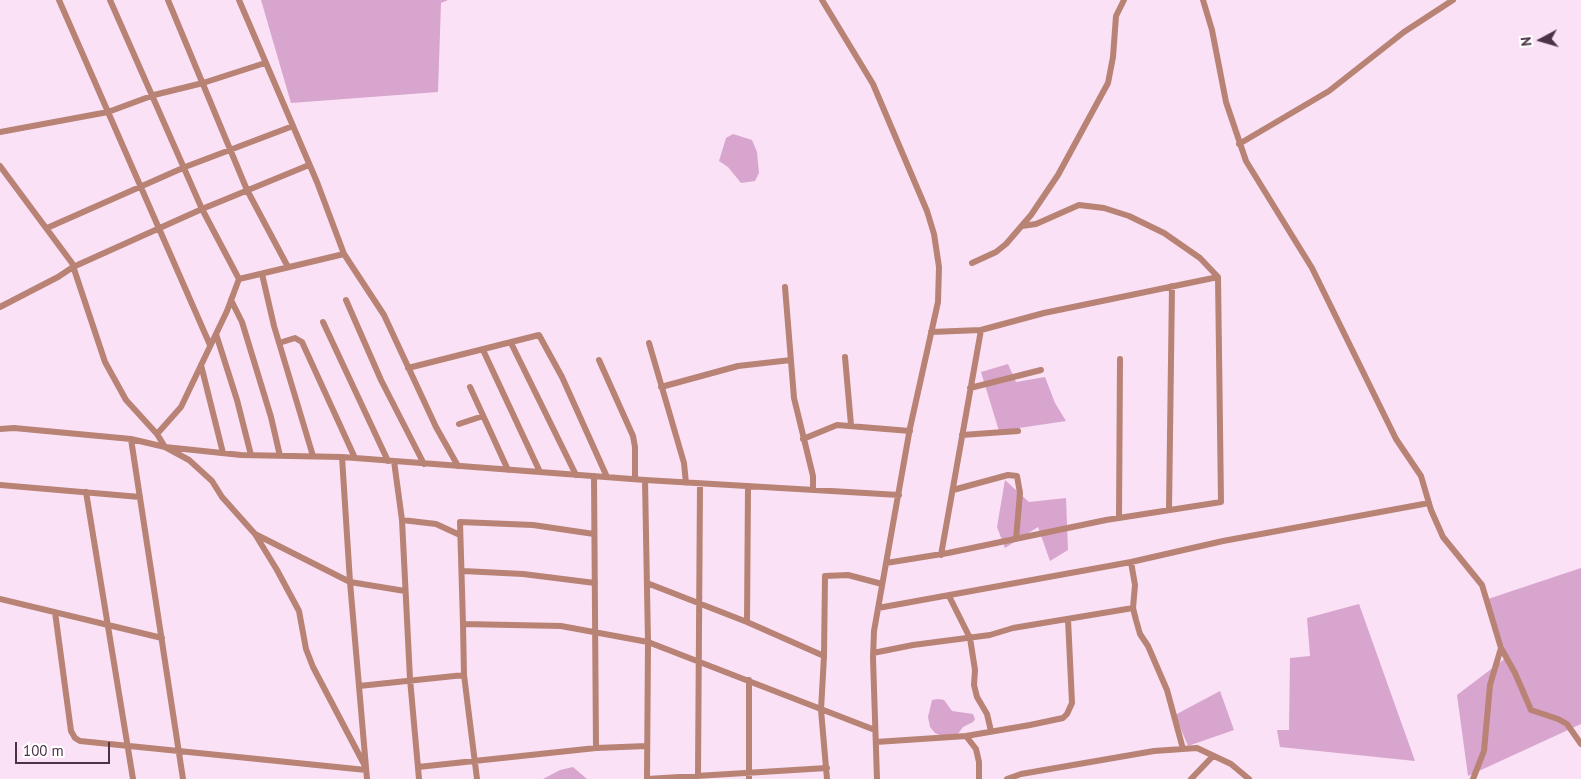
<!DOCTYPE html>
<style>
body{margin:0}
#map{position:relative;width:1581px;height:779px;overflow:hidden;background:#fae1f5;font-family:"PT Sans",sans-serif}
canvas{display:block}
.north{position:absolute;left:1516px;top:15px;width:50px;height:50px;-webkit-text-stroke:4px #fff;paint-order:stroke;rotate:264deg;font-size:14px;font-weight:700;line-height:20px;text-align:center;color:#4b3246}
.north::after{content:'';display:block;margin:auto;width:18px;height:22px;background:#4b3246;clip-path:polygon(50% 0,100% 100%,50% 72%,0 100%)}
.scale{position:absolute;left:15px;top:742px;width:95px;height:22px;box-sizing:border-box;border:2px solid #4b3246;border-top:0;padding-left:6px;font-size:15px;line-height:18px;white-space:nowrap;color:#4b3246;-webkit-text-stroke:4px #fff;paint-order:stroke}
</style>
<div id="map">
<canvas width="1581" height="779"></canvas>
<div class="north">N</div>
<div class="scale">100 m</div>
</div>
<script>
const g = document.querySelector('canvas').getContext('2d');
g.lineJoin = 'round';
function fill(path, color) { g.fillStyle = color; g.fill(path, 'evenodd'); }
const toPath = rows => new Path2D(rows.map(r => 'M' + r).join(''));
function strokePath(path, color, width, dash) { g.strokeStyle = color; g.lineWidth = width; g.lineCap = dash ? 'butt' : 'round'; g.setLineDash(dash || []); g.stroke(path); }
fill(toPath([
 [261,0,448,0,441,3,438,92,291,103],
 [733,134,752,140,757,152,759,173,755,181,741,183,728,167,719,161,726,138],
 [1008,364,1016,382,1045,377,1055,403,1066,421,999,431,981,372],
 [1005,480,1029,502,1066,498,1068,550,1050,561,1038,527,1005,548,997,527],
 [1581,568,1581,724,1468,776,1457,695,1507,657,1488,599],
 [1359,604,1415,761,1280,747,1277,730,1289,730,1290,658,1310,656,1307,618],
 [1220,691,1234,730,1188,746,1175,715],
 [938,699,944,700,952,711,973,714,975,719,973,722,963,727,957,735,942,736,935,733,930,727,928,717,932,700],
 [573,767,587,779,543,779,560,770]
]), '#d8a5ce');
strokePath(toPath([
 [59,0,210,345],
 [110,0,202,209,239,279],
 [168,0,247,190,288,267],
 [239,0,317,182,344,254,384,315,436,427,458,466],
 [822,0,873,84,927,211,934,234,939,267,938,302,910,428,874,631,873,658,877,779],
 [1203,0,1212,30,1226,102,1246,161,1312,268,1396,439,1421,476,1431,510,1443,537,1482,585,1501,648,1515,673,1531,710,1558,719,1567,724,1581,744],
 [0,132,108,112,154,95,203,83,265,63],
 [1239,144,1329,91,1404,32,1453,0],
 [0,166,72,263,105,362,126,400,157,434,165,447,189,460,212,481,222,497,255,534,277,570,299,611,306,649,313,667,365,766],
 [47,228,185,167,293,126],
 [972,263,996,252,1006,244,1031,215,1058,175,1108,83,1113,57,1116,16,1124,0],
 [262,274,274,326,313,456],
 [785,287,794,398,813,476,813,490],
 [231,300,242,322,271,417,280,456],
 [346,300,381,380,424,464],
 [0,307,58,277,73,267,202,209,309,165],
 [323,322,388,461],
 [981,330,1044,313,1218,277],
 [931,332,981,330,941,555],
 [216,334,237,400,251,455],
 [279,343,295,338,302,342,355,458],
 [511,343,576,475],
 [649,343,684,463,686,483],
 [483,350,540,472],
 [845,357,851,425],
 [599,360,633,436,635,447,635,479],
 [201,365,223,453],
 [408,368,539,335,562,377,607,477],
 [470,387,508,470],
 [661,387,738,366,791,360],
 [970,388,1041,370],
 [459,424,483,416],
 [0,429,14,428,131,439,165,447,241,455,342,457,645,480,899,495],
 [157,434,181,407,227,311,239,279,344,254],
 [962,435,1018,431],
 [131,439,183,779],
 [803,439,837,425,910,431],
 [342,457,350,582,405,591],
 [394,461,402,520,436,524,460,535],
 [594,476,596,748],
 [645,480,648,642,647,779],
 [0,485,140,497],
 [953,490,1008,475,1017,476,1020,493,1016,539],
 [86,492,133,779],
 [1169,510,1172,286],
 [1119,518,1120,359],
 [402,520,410,679,419,779],
 [255,534,350,582,367,779],
 [1131,562,1135,585,1133,608,1136,620,1140,634,1148,646,1167,690,1183,749],
 [886,563,948,553,1106,520,1221,502,1218,277,1200,258,1164,233,1129,216,1104,208,1079,205,1036,224,1022,226],
 [463,571,523,574,595,583],
 [647,583,747,622,824,656],
 [949,596,970,638,975,670,974,685,977,697,987,714,991,731],
 [0,599,162,638],
 [878,608,1131,562,1223,541,1429,503],
 [55,612,71,731,75,738,80,741,366,770],
 [747,622,748,486],
 [463,624,460,522,533,525,594,534],
 [873,653,913,645,990,635,1013,628,1133,608],
 [359,686,464,675],
 [966,736,1030,725,1063,718,1067,714,1072,703,1068,619],
 [876,742,966,736,976,749,979,762,979,779],
 [418,767,596,748,647,746],
 [698,775,700,484],
 [477,779,464,675,463,624,561,626,648,642,875,730],
 [647,779,827,768],
 [749,779,749,680],
 [827,779,821,710,824,656,825,576,848,575,882,584],
 [1007,779,1021,774,1154,751,1197,748,1231,764,1249,779],
 [1191,779,1213,756],
 [1473,779,1484,751,1490,685,1501,648]
]), '#b88275', 6);
</script>
